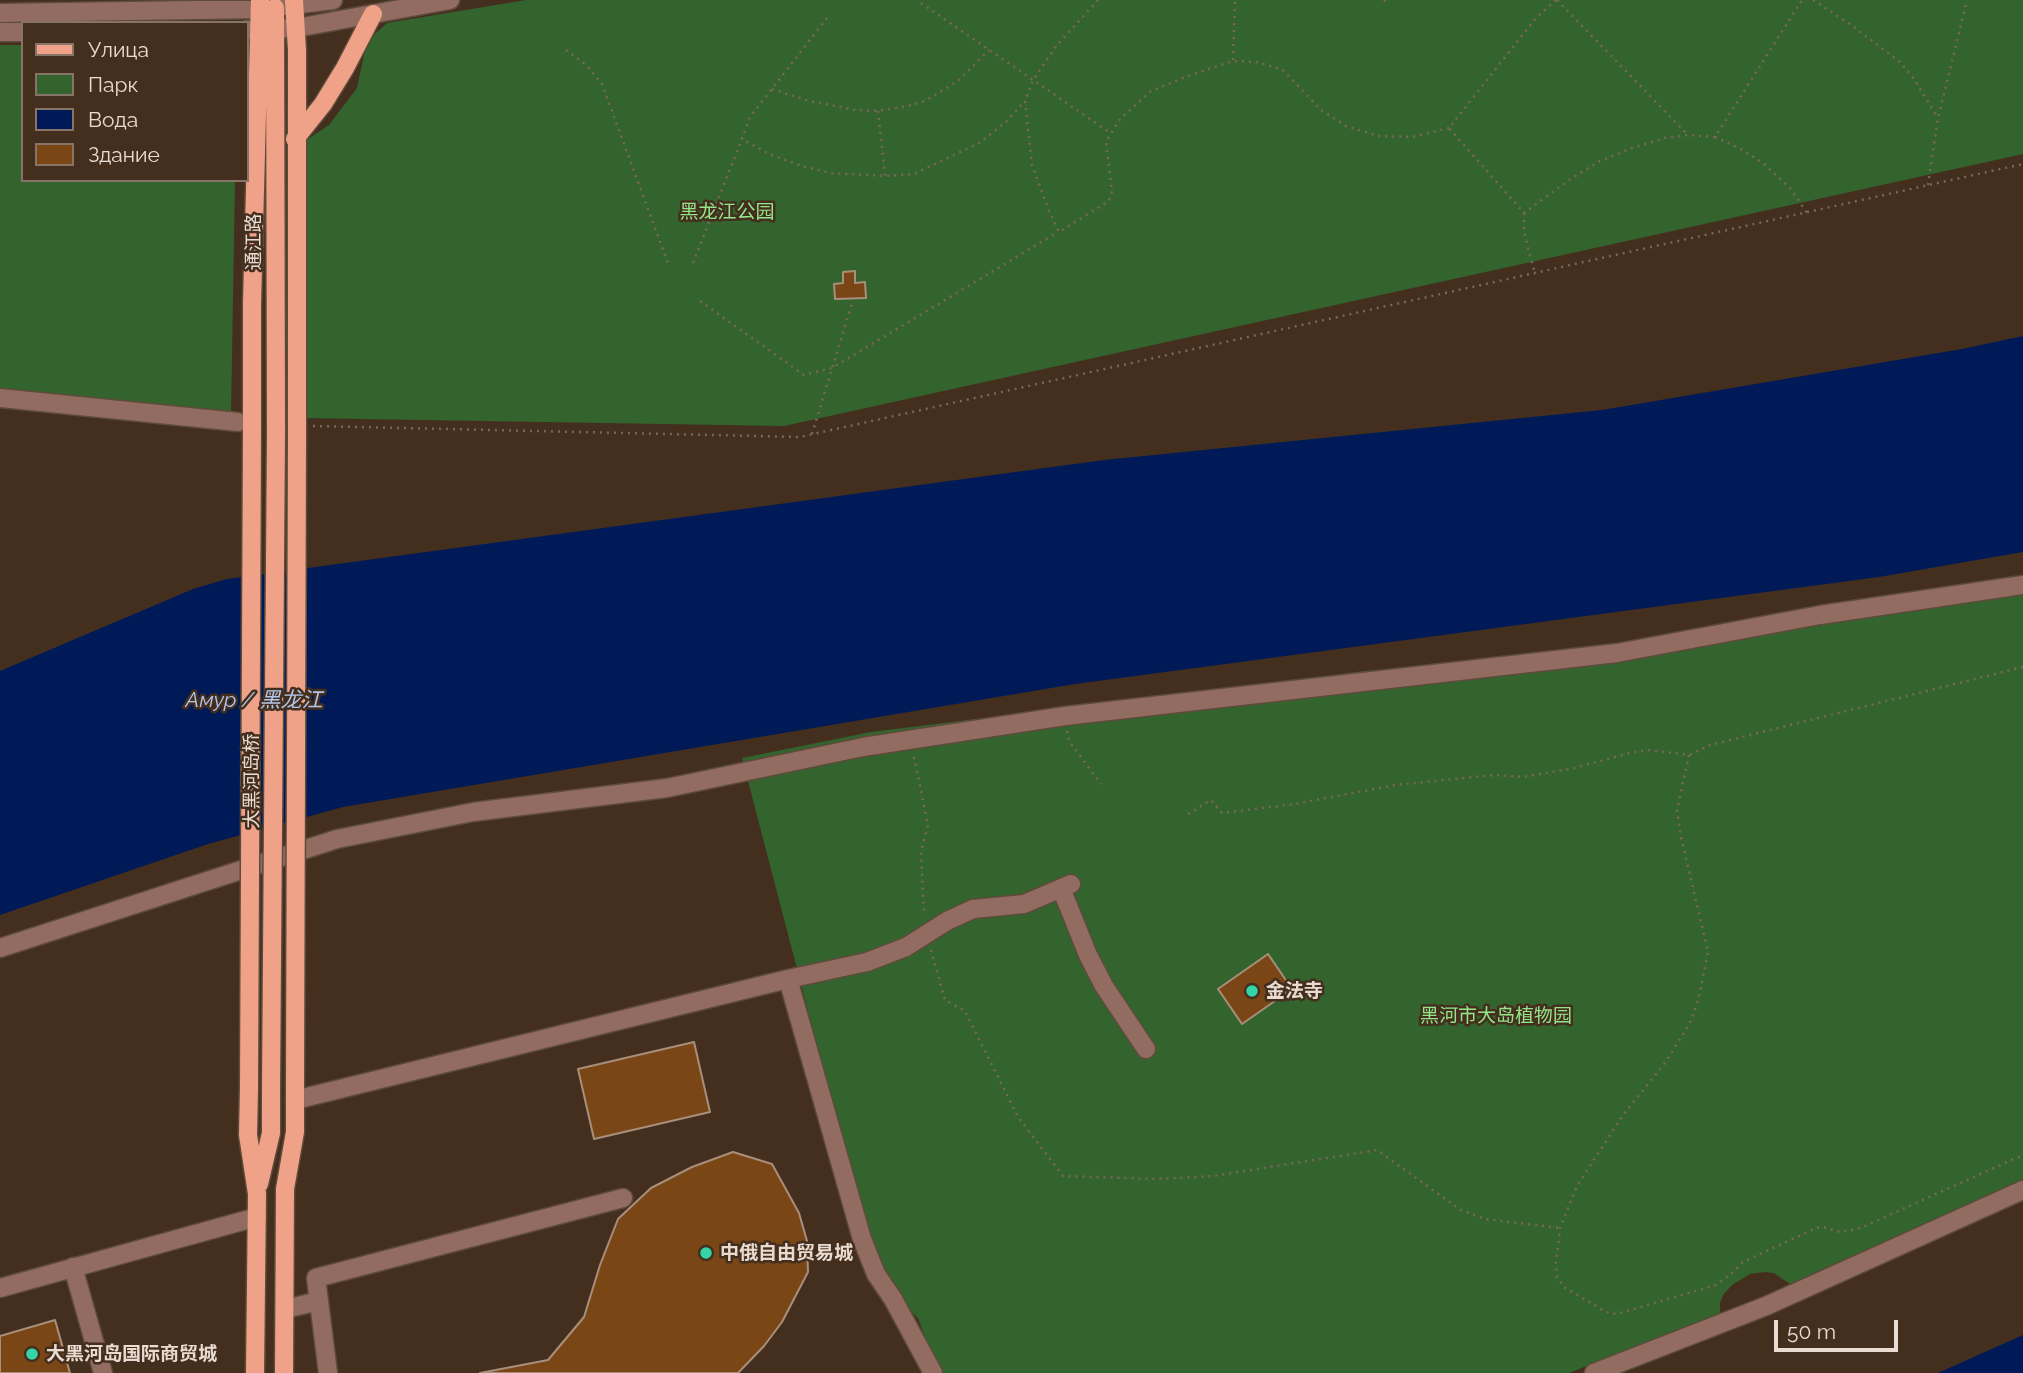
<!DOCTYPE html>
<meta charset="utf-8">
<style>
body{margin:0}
#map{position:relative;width:2023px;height:1373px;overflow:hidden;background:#442f1e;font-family:Raleway,sans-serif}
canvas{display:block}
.legend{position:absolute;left:21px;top:21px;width:228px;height:161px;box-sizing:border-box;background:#442f1e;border:2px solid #867466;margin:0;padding:9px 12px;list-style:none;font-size:21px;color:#e9dbd1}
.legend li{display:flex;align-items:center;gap:14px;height:35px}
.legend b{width:35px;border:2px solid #867466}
.scale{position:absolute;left:1774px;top:1320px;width:124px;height:32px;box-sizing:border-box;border:4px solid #e9dbd1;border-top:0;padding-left:9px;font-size:21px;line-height:24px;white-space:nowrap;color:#e9dbd1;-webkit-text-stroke:5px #442f1e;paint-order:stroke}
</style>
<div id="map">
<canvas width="2023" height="1373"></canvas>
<ul class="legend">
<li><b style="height:9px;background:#efa288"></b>Улица</li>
<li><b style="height:19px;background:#33642e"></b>Парк</li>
<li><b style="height:19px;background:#001a58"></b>Вода</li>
<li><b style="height:19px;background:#7a4615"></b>Здание</li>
</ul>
<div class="scale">50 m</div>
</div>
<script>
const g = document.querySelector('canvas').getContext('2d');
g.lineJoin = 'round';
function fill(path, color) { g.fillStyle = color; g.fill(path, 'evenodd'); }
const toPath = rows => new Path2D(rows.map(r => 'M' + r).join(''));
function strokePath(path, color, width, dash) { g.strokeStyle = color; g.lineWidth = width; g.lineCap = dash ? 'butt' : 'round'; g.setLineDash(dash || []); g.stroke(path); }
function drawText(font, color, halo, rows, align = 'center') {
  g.font = font + ' Raleway,"Noto Sans SC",sans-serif'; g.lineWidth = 5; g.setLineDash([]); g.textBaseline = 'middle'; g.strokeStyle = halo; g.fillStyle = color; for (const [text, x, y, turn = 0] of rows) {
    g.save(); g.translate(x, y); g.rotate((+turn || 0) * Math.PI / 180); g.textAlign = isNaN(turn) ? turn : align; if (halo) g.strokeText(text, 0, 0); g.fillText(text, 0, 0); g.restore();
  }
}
fill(toPath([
 [526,0,2023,0,2023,154,784,426,303,418,305,141,329,125,357,88,367,41,387,23],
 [0,45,23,45,23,180,235,180,231,414,0,389],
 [2023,577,2023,1179,1790,1284,1774,1273,1765,1272,1750,1274,1732,1285,1723,1295,1720,1303,1720,1313,1569,1373,938,1373,918,1318,900,1301,868,1241,742,758,871,732,1365,671,1640,644]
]), '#33642e');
fill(toPath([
 [2023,336,2023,552,1879,577,1075,684,343,807,208,844,0,915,0,671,193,589,227,579,1104,460,1602,410,1962,349],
 [2023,1335,2023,1373,1938,1373]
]), '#001a58');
const building = toPath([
 [855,271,855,283,865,282,866,298,835,299,834,284,843,283,843,272,855,271],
 [1268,954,1292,989,1242,1024,1218,989,1268,954],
 [694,1042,710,1112,594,1139,578,1069,694,1042],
 [733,1152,772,1164,799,1213,807,1241,808,1272,782,1322,764,1346,738,1373,480,1373,548,1360,584,1317,600,1265,618,1219,651,1188,692,1167,733,1152],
 [55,1320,70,1373,0,1373,0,1336,55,1320]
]);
fill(building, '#7a4615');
strokePath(building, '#a88f7c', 2);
const minor = toPath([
 [0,13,260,9,333,0],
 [247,30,296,28,450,0],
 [0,32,23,32],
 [0,398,238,422],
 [1061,888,1088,955,1104,986,1146,1049],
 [0,948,337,839,473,812,667,788,863,747,1065,716,1617,653,1820,615,2023,585],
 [788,979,867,962,906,947,947,921,973,909,1024,904,1071,884],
 [295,1100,788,979,862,1239,876,1274,893,1299,933,1373],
 [73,1267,103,1373],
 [0,1288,257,1217],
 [285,1309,319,1301],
 [328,1373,316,1278,623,1198],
 [1594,1373,1766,1306,2023,1190]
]);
const major = toPath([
 [294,0,297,50,297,435],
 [275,8,276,433],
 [295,139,323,104,345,68,373,14],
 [252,432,252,304,260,0],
 [249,1088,248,1135,257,1194,255,1373],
 [259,1184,271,1133,271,1088],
 [284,1373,285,1189,295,1132,295,1081]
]);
strokePath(minor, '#5e4b3b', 21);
strokePath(major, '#5e4b3b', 21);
strokePath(toPath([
 [1098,0,1057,45,1033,80,1025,101,1032,165,1049,211,1059,232,1109,201,1112,191,1106,142,1120,119,1151,91,1188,76,1233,61,1257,62,1283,70,1321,110,1346,126,1378,136,1412,137,1449,128],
 [1384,0,1388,4],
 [1556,0,1536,18,1449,128,1524,213,1569,180,1600,161,1635,147,1665,138,1688,135,1715,137,1802,0],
 [1557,0,1688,135],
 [1813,0,1850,24,1900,62,1914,79,1938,118],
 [921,3,1109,132],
 [827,18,750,117,742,139,769,154,802,166,830,173,885,176,914,174,979,143,1006,122,1025,101],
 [566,50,586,65,602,84,669,266],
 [1233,60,1235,0],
 [772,89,809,101,856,110,878,111,908,106,925,101,958,81,989,50],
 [878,111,885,176],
 [1715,137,1739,148,1763,163,1790,188,1807,213],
 [1928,185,1938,118,1967,0],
 [1524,213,1524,232,1535,274],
 [693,263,742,139],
 [700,301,804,375,832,368,1058,232],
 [313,426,800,437,2023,164],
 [812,434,853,300],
 [1067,731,1069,741,1101,784],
 [1689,755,1677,810,1681,837,1708,952,1698,1001,1690,1023,1665,1063,1623,1115,1577,1186,1560,1228,1556,1263,1557,1277,1564,1287,1606,1312,1617,1314,1716,1285,1731,1274,1743,1262,1816,1228,1823,1227,1840,1232,1858,1229,2023,1155],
 [914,757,928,825,921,852,924,916],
 [1188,814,1211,800,1222,813,1295,804,1395,785,1494,775,1523,777,1574,768,1630,753,1649,750,1689,755,1710,745,2023,667],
 [931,950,945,1000,965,1011,1018,1117,1063,1176,1158,1179,1213,1176,1377,1150,1461,1210,1485,1219,1560,1228]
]), '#7a6759', 2.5, [2, 5]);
strokePath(minor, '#926c60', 18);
strokePath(major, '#efa288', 18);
const majorBridge = toPath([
 [295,1081,297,435],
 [249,1088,252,432],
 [271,1088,276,433]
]);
strokePath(majorBridge, '#5e4b3b', 21, []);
strokePath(majorBridge, '#efa288', 18);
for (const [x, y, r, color] of [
 [1252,991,7,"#35d4a7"],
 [706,1253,7,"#35d4a7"],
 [32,1354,7,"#35d4a7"]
]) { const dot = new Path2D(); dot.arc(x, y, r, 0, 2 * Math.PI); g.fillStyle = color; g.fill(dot); strokePath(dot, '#442f1e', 2.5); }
drawText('19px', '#93e58a', '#442f1e', [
 ["黑龙江公园",727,212],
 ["黑河市大岛植物园",1496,1016]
]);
drawText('19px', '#e9dbd1', '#442f1e', [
 ["通江路",254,242,-90],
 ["大黑河岛桥",252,781,-90]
]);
drawText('bold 19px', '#e9dbd1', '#442f1e', [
 ["金法寺",1266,991],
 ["中俄自由贸易城",720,1253],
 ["大黑河岛国际商贸城",46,1354]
], 'left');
drawText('italic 21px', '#b2c7ed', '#442f1e', [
 ["Амур / 黑龙江",254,701]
]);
</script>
